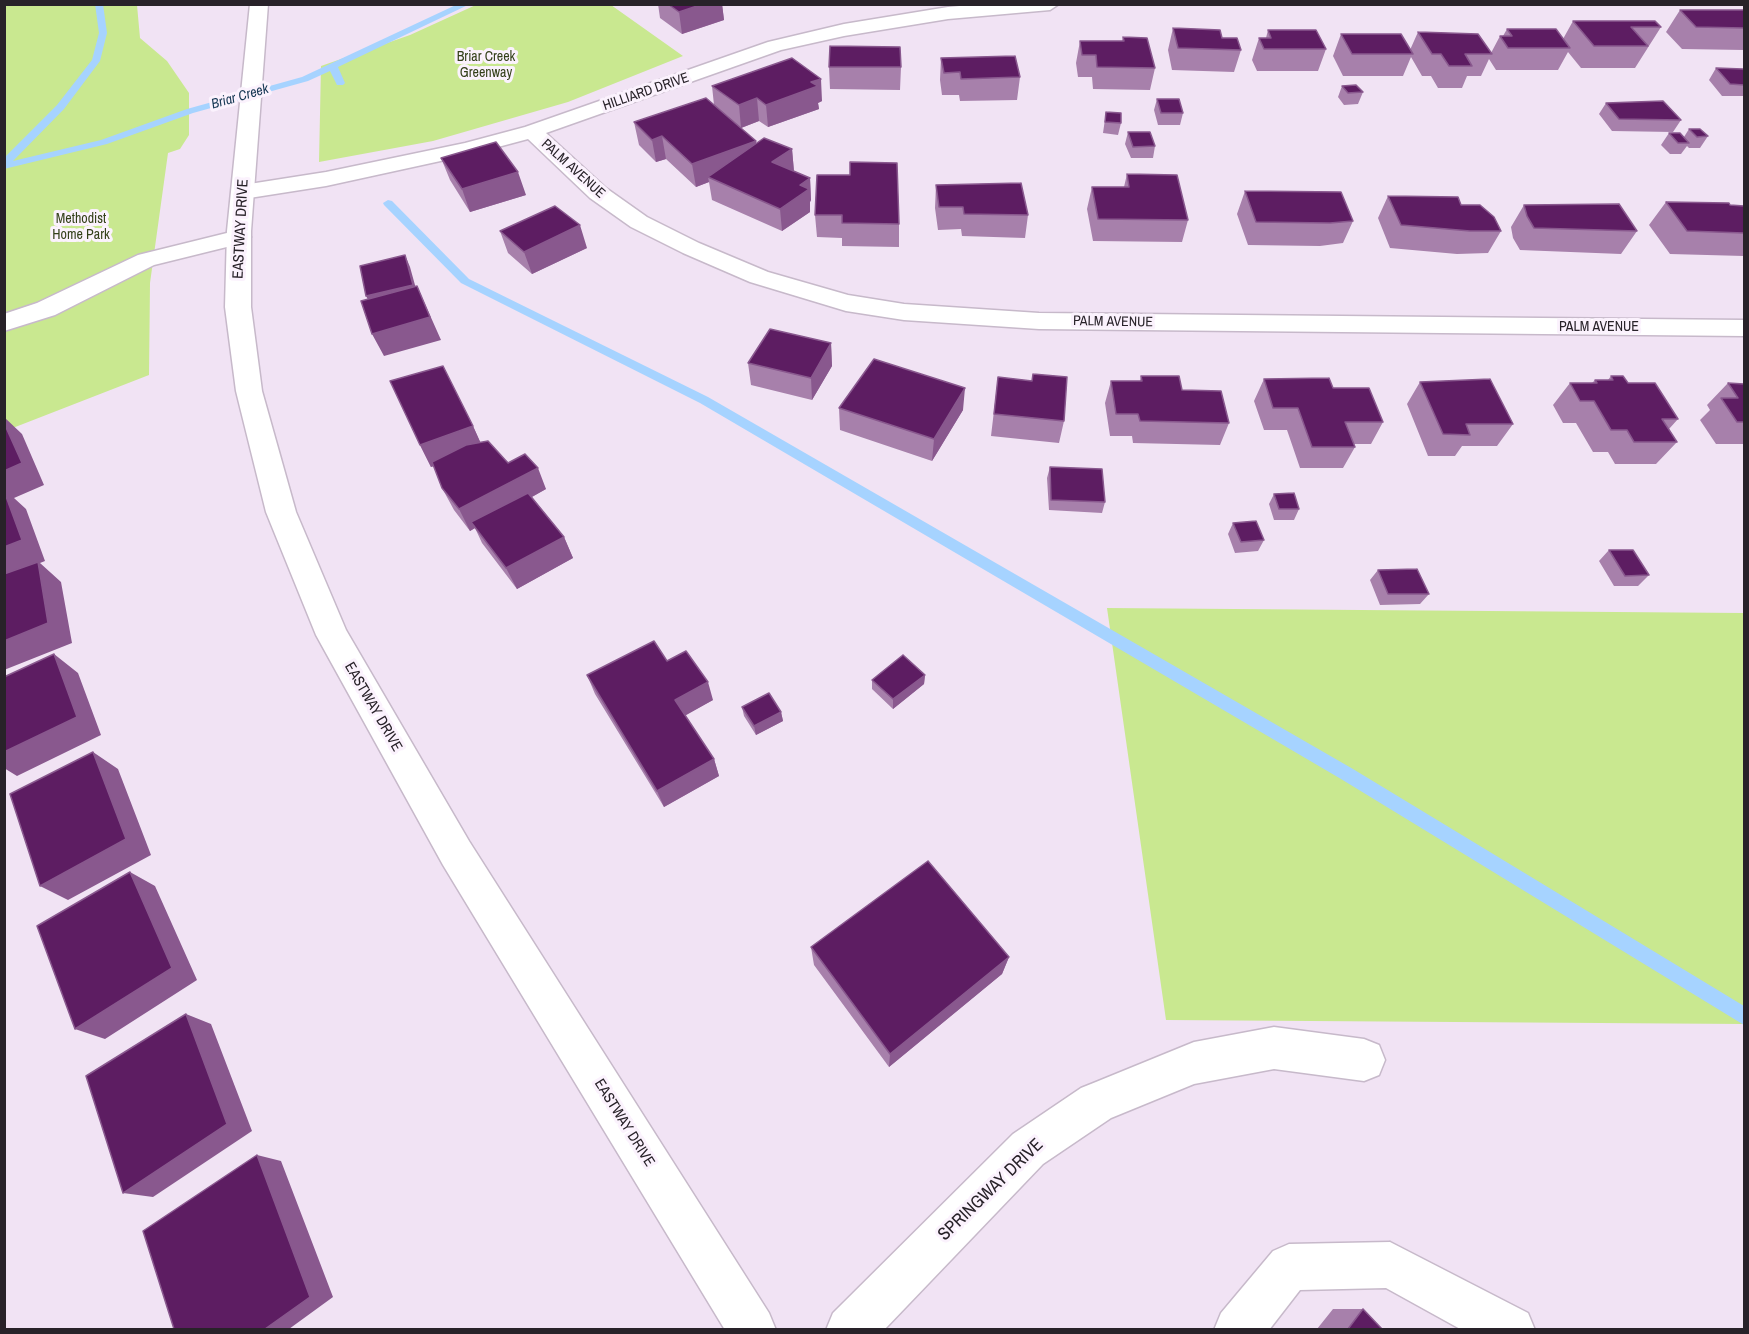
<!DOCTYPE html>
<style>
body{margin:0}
#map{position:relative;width:1749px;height:1334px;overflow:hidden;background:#f1e3f4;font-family:"Archivo Narrow",sans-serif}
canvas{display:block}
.frame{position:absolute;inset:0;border:6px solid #282229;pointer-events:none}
</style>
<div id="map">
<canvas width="1749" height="1334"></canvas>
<div class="frame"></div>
</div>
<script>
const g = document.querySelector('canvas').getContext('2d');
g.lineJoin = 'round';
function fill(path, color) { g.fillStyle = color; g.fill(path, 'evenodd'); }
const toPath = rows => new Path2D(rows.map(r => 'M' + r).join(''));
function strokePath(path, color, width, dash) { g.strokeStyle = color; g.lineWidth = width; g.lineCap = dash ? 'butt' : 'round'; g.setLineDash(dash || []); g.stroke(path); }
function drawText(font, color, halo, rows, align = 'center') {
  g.font = font + ' "Archivo Narrow",sans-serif'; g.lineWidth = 6; g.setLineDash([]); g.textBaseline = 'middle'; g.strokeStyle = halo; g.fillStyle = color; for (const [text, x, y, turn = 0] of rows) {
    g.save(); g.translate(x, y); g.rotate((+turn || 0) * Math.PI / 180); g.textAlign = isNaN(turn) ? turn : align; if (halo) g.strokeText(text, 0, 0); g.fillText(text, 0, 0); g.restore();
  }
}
fill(toPath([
 [478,4,611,5,683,56,568,102,433,141,319,162,321,66,410,35],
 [5,5,137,5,140,38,167,61,189,93,189,135,180,149,168,153,150,283,149,375,5,431],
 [1107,608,1743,613,1744,1024,1166,1020]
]), '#c9e890');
fill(toPath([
 [95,4,103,4,107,33,100,61,64,109,13,161,101,140,187,109,302,77,458,4,470,4,338,67,345,83,343,85,337,85,330,71,308,81,193,113,107,144,4,169,4,158,57,105,92,60,99,33,95,4],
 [388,200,392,201,469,279,708,397,1353,769,1744,1006,1744,1025,1341,779,700,403,461,283,384,205,383,203,388,200]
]), '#a6d3ff');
const minor = toPath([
 [982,4,1059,4,1050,10,948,19,844,36,781,50,546,133,606,188,647,217,699,243,768,272,848,295,904,304,1039,313,1744,320,1744,336,1039,329,904,320,846,311,750,282,683,253,631,227,590,198,528,139,468,155,326,186,243,199,235,197,232,192,235,187,243,185,326,172,465,143,525,127,768,42,844,24,948,7,982,4],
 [239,230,247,232,251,237,247,242,154,265,55,315,4,331,4,314,37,303,138,255,239,230],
 [1274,1027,1364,1039,1379,1045,1385,1060,1379,1075,1364,1081,1274,1069,1194,1084,1111,1118,1043,1164,884,1330,826,1330,833,1313,1013,1134,1081,1088,1096,1082,1194,1042,1274,1027],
 [1390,1242,1528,1313,1535,1330,1462,1330,1386,1288,1300,1290,1269,1330,1214,1330,1221,1313,1273,1251,1289,1244,1390,1242]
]);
const major = toPath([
 [250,4,268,4,251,231,251,307,262,391,296,512,346,630,469,841,769,1313,776,1330,725,1330,443,865,316,635,266,512,236,391,225,307,227,231,250,4]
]);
strokePath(minor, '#c7b9ca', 3);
strokePath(major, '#c7b9ca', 3);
fill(minor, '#fff');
fill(major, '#fff');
fill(toPath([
 [658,4,722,4,724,20,682,34,660,18],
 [1680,10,1744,10,1744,50,1682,49,1666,32],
 [1573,21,1661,27,1635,68,1581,68,1568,52,1558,70,1496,70,1489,59,1481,76,1467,76,1462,88,1438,88,1431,76,1422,76,1411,57,1403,76,1343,76,1333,56,1341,34,1410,50,1418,32,1491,53,1500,36,1503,36,1507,29,1563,39],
 [1173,28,1222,38,1241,50,1234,72,1172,70,1168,50],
 [1268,30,1326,49,1318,71,1257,71,1252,60,1259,38,1266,38],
 [1123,37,1155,68,1150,90,1093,89,1092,77,1078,77,1076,63,1080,41,1122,41],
 [941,58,1020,77,1017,100,960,101,959,95,942,95,940,80],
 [829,67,901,67,900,90,830,89],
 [1716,68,1744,71,1744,96,1722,96,1709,80],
 [712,86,822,101,818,103,819,109,768,127,759,121,741,128,736,124,756,143,792,149,794,171,810,178,811,200,810,202,810,212,782,231,712,200,709,182,696,187,666,159,656,162,639,145,634,122,714,105],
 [1342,86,1363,92,1358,104,1344,105,1338,97],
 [1157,99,1183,113,1180,125,1158,125,1154,110],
 [1606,103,1681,120,1673,132,1612,131,1599,114],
 [1106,112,1121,123,1118,135,1103,133],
 [1689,129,1708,136,1700,148,1689,148,1687,146,1681,154,1670,154,1661,145,1669,133,1684,137],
 [1128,132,1155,146,1153,158,1131,158,1125,144],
 [441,158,526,195,470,212,450,180],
 [1127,174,1188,220,1182,242,1093,241,1087,209,1092,187,1124,187],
 [817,175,899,224,899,247,842,246,842,238,817,237,815,215],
 [936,185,1028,215,1025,238,962,236,961,229,938,230,935,208],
 [1245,191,1353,221,1343,243,1320,246,1248,245,1237,214],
 [1388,196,1461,205,1501,231,1488,253,1457,254,1390,248,1378,218],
 [1666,202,1744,206,1744,256,1670,254,1649,225],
 [1524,205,1637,231,1621,254,1520,250,1513,238,1511,227],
 [500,231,587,248,532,274,508,253],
 [831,343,832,366,812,400,751,385,748,363],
 [1033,374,1064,421,1059,443,991,436,998,377,1032,381],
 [1141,376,1182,390,1229,423,1220,445,1133,443,1132,436,1110,436,1105,403,1111,381,1140,381],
 [1611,376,1628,383,1678,419,1669,429,1677,442,1656,464,1615,464,1608,452,1593,452,1576,423,1563,423,1553,405,1570,383,1592,383,1595,380,1608,380],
 [1264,379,1333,388,1383,422,1371,444,1354,444,1355,447,1343,468,1300,468,1287,430,1264,430,1254,401],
 [1420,382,1513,424,1497,446,1462,446,1455,456,1428,456,1407,404],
 [1728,383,1744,384,1744,444,1716,444,1700,420,1710,410,1707,405],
 [839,408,963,410,932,461,840,430],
 [473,426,480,442,546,489,532,497,564,537,573,558,517,589,482,543,475,528,470,531,454,510,442,488,434,466,431,467,420,445],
 [1050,467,1105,502,1102,513,1049,510,1047,478],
 [1274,494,1299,509,1294,520,1274,520,1269,504],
 [1233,523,1264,540,1258,551,1235,553,1228,534],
 [1609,550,1649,575,1638,586,1614,586,1599,561],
 [1378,570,1429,594,1420,604,1380,605,1370,580],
 [587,675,713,700,685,715,714,759,719,776,664,807,595,694],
 [925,675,924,684,893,709,872,689,872,680],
 [742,707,781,712,783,721,756,735,744,716],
 [811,947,1009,957,1002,974,889,1067,814,965],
 [1333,1309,1363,1309,1382,1329,1317,1329]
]), '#a780ab');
fill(toPath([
 [703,4,722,4,724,20,682,34,679,12],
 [821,79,822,101,818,103,819,109,768,127,766,105,811,82],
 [757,98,759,121,741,128,739,105],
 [662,136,666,159,656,162,652,140],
 [756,141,759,164,708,177,709,182,696,187,692,164],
 [792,149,794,172,772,162],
 [518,172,526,195,470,212,462,189],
 [810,178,811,200,810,202,810,212,782,231,780,209,800,185],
 [580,225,587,248,532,274,524,252],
 [405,255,410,267,418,296,372,307,366,296],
 [417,286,441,340,384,356,372,334],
 [831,343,832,366,812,400,811,378],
 [965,388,963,410,932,461,934,439],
 [4,417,22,434,44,485,14,498,26,509,45,561,40,563,61,582,72,643,4,670],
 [473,426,483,448,431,467,420,445],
 [538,468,546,489,476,528,471,522,475,528,470,531,459,509],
 [564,537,573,558,517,589,506,568],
 [54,654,78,673,101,735,17,776,4,768,4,752],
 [925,675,924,684,893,709,893,699],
 [708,682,713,700,681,718,675,700],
 [781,712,783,721,756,735,754,726],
 [93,752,118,769,151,855,68,900,40,886],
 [714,759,719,776,664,807,657,791],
 [130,872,155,886,197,980,105,1039,75,1029],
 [1009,957,1002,974,889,1067,890,1054],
 [186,1014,211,1024,252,1131,153,1197,123,1193],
 [257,1155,281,1161,333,1297,289,1329,265,1329]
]), '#89588e');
const building = toPath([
 [668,4,703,4,679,12,668,4],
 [1680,10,1744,10,1744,28,1696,27,1680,10],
 [1573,21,1655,21,1661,27,1631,27,1648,46,1594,46,1573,21],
 [1173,28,1220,30,1222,38,1237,38,1241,50,1178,48,1173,28],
 [1507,29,1556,29,1570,48,1508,48,1500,36,1512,36,1507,29],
 [1268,30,1316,30,1326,49,1264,49,1259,38,1271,38,1268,30],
 [1418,32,1478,34,1492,54,1465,54,1472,66,1449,66,1441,54,1432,54,1418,32],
 [1341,34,1401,34,1413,54,1352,54,1341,34],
 [1123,37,1147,38,1155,68,1097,67,1096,55,1082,55,1080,41,1124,41,1123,37],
 [830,46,900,47,901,67,829,67,830,46],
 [1015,56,1020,77,961,79,960,72,944,73,941,58,1015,56],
 [792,58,821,79,811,82,818,86,766,105,757,98,739,105,712,86,792,58],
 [1716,68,1743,69,1744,71,1744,85,1730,84,1716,68],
 [1356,85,1363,92,1348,93,1342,86,1356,85],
 [706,98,756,141,692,164,662,136,652,140,634,122,706,98],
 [1157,99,1179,99,1183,113,1161,113,1157,99],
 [1663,101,1681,120,1619,119,1606,103,1663,101],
 [1106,112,1121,113,1121,123,1105,122,1106,112],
 [1689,129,1700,129,1708,136,1697,137,1689,129],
 [1128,132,1150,132,1155,146,1133,147,1128,132],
 [1669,133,1680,133,1689,143,1678,143,1669,133],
 [764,138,792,149,772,162,810,178,800,185,809,189,780,209,708,177,764,138],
 [496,142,518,172,462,189,441,158,496,142],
 [850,162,897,163,899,224,842,223,842,215,815,215,817,175,850,175,850,162],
 [1127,174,1177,175,1188,220,1098,219,1092,187,1129,187,1127,174],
 [1021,183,1028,215,964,214,963,207,939,207,936,185,1021,183],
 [1245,191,1341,192,1353,221,1330,223,1256,222,1245,191],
 [1388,196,1458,197,1461,205,1480,205,1494,217,1501,231,1470,231,1401,225,1388,196],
 [1666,202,1729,203,1730,205,1744,206,1744,233,1687,231,1666,202],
 [1619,204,1637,231,1534,228,1527,216,1524,205,1619,204],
 [555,206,580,225,524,252,500,231,555,206],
 [405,255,413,285,366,296,360,266,405,255],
 [417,286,430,317,372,334,361,301,417,286],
 [770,329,831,343,811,378,748,363,770,329],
 [874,359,965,388,934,439,839,408,874,359],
 [443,366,473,426,420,445,390,381,443,366],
 [1033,374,1067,377,1064,421,994,414,998,377,1032,381,1033,374],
 [1141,376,1179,376,1182,390,1221,391,1229,423,1140,421,1138,414,1116,414,1111,381,1142,381,1141,376],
 [1611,376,1623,376,1628,383,1655,383,1678,419,1662,419,1677,442,1634,442,1627,430,1611,430,1594,401,1580,401,1570,383,1597,383,1595,380,1613,380,1611,376],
 [1329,378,1333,388,1369,388,1383,422,1345,422,1355,447,1312,447,1298,408,1273,408,1264,379,1329,378],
 [1490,379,1513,424,1466,424,1470,435,1443,434,1420,382,1490,379],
 [1728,383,1744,384,1744,422,1737,422,1721,398,1738,398,1728,383],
 [4,423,22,463,4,471,4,423],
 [488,441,508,463,525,454,538,468,459,509,442,488,432,462,466,445,488,441],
 [1050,467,1102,469,1105,502,1051,500,1050,467],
 [4,491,22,540,4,547,4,491],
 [528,493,564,537,506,568,471,522,528,493],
 [1294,493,1299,509,1279,509,1274,494,1294,493],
 [1256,521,1264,540,1241,542,1233,523,1256,521],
 [1609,550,1633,550,1649,575,1625,576,1609,550],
 [38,562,48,623,4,641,4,574,38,562],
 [1417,569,1429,594,1388,594,1378,570,1417,569],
 [654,641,667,661,686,651,708,682,675,700,714,759,657,791,587,675,654,641],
 [54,654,77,717,4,752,4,677,54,654],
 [903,655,925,675,893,699,872,680,903,655],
 [769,693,781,712,754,726,742,707,769,693],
 [93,752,126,839,40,886,10,794,93,752],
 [928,861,1009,957,890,1054,811,947,928,861],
 [130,872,172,968,75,1029,37,926,130,872],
 [186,1014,227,1124,123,1193,86,1076,186,1014],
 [257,1155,310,1297,265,1329,174,1329,143,1231,257,1155],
 [1363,1309,1382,1329,1348,1329,1363,1309]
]);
fill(building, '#5d1d62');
strokePath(building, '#89588e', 1.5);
drawText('14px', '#334019', '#fbf2fd', [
 ["Briar Creek",486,57],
 ["Greenway",486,73],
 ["Methodist",81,219],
 ["Home Park",81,235]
]);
drawText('14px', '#282229', '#fbf2fd', [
 ["HILLIARD DRIVE",646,92,-19],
 ["PALM AVENUE",573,169,42],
 ["PALM AVENUE",1113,322,1],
 ["PALM AVENUE",1599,327]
]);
drawText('italic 14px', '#183955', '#fbf2fd', [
 ["Briar Creek",240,97,-16]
]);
drawText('15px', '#282229', '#fbf2fd', [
 ["EASTWAY DRIVE",241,229,-87],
 ["EASTWAY DRIVE",373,707,60],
 ["EASTWAY DRIVE",624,1123,58]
]);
drawText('18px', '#282229', '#fbf2fd', [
 ["SPRINGWAY DRIVE",991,1190,-44]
]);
</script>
